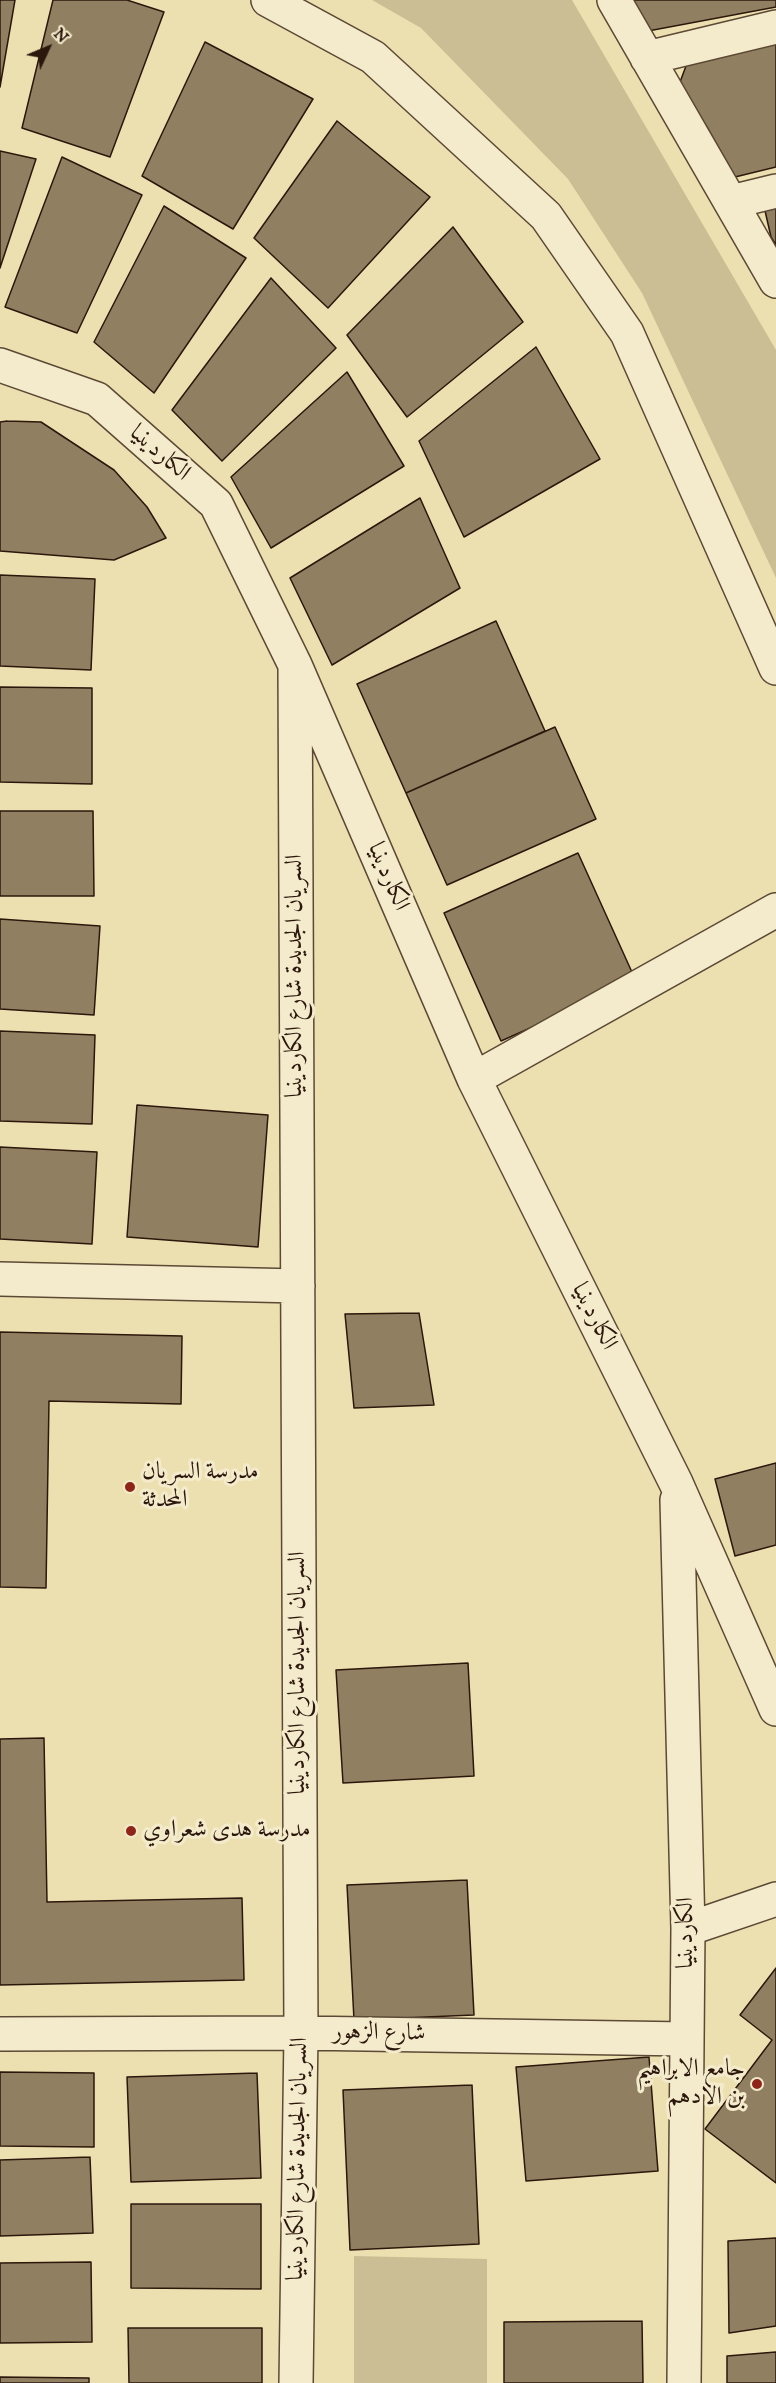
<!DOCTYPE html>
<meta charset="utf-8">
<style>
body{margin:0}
#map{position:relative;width:776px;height:2383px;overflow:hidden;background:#ede0b0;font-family:"IM FELL DW Pica",serif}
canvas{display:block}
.north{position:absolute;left:18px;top:18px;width:60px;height:60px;-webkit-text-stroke:4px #f3ebcc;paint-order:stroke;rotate:46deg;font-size:16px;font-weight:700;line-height:24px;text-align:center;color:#2c170c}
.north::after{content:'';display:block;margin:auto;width:21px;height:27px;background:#2c170c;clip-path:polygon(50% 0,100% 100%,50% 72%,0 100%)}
</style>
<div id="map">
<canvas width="776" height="2383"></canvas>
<div class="north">N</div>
</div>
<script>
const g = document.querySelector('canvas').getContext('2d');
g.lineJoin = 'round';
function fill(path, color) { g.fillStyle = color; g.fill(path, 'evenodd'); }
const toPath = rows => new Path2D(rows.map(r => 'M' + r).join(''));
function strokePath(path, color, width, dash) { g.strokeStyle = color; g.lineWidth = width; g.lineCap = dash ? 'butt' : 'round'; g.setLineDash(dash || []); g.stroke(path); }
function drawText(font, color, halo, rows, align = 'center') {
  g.font = font + ' "IM FELL DW Pica",Amiri,serif'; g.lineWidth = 6; g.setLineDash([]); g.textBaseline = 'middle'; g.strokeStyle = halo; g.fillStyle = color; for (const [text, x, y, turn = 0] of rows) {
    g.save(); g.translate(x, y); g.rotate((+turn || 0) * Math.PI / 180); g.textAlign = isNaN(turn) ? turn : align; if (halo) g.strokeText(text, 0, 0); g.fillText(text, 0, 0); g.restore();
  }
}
fill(toPath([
 [372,0,572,0,776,350,776,578,642,293,568,179,421,28],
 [354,2256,487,2259,487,2383,354,2383]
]), '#ccbe94');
const building = toPath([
 [0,0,15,0,0,87,0,0],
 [53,0,127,0,164,12,110,157,22,128,53,0],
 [631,0,776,0,776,7,648,31,631,0],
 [776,38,776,167,735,177,707,127,677,90,689,58,776,38],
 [205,42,313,99,233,229,142,176,205,42],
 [337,121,430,197,328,308,254,238,337,121],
 [0,151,36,159,0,268,0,151],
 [62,157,142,195,77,333,5,307,62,157],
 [776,198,776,245,771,237,763,202,776,198],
 [164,206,246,258,154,393,94,342,164,206],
 [453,227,523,322,407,417,347,335,453,227],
 [271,278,336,348,222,461,172,410,271,278],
 [536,347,600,459,464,537,419,441,536,347],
 [347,372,404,466,271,548,231,477,347,372],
 [7,421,41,422,114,470,147,507,166,538,114,560,0,551,0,422,7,421],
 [420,498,460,588,332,665,290,578,420,498],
 [0,575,95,579,91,670,0,666,0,575],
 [496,621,545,731,406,793,357,684,496,621],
 [0,687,92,688,92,784,0,782,0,687],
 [555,727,596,819,447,885,406,793,555,727],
 [0,811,93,811,94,896,0,896,0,811],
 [578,853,636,981,501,1041,444,913,578,853],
 [0,919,100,926,94,1015,0,1009,0,919],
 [0,1031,95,1035,92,1124,0,1121,0,1031],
 [137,1105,268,1115,258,1247,127,1237,137,1105],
 [0,1147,97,1152,92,1244,0,1239,0,1147],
 [419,1313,434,1405,354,1408,345,1314,419,1313],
 [0,1332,182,1336,181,1404,49,1401,46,1588,0,1587,0,1332],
 [776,1463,776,1545,735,1556,715,1479,776,1463],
 [468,1663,474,1776,343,1783,336,1670,468,1663],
 [44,1738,47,1902,242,1898,244,1980,0,1985,0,1739,44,1738],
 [467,1880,474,2015,354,2020,347,1885,467,1880],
 [776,1968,776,2183,705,2129,772,2040,740,2015,776,1968],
 [649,2057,658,2171,526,2181,516,2067,649,2057],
 [0,2072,94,2073,94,2147,0,2146,0,2072],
 [257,2073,261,2178,131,2182,127,2077,257,2073],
 [472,2085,479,2244,350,2250,343,2090,472,2085],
 [90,2157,93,2233,0,2236,0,2160,90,2157],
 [131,2204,261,2204,261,2289,131,2288,131,2204],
 [776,2238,776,2326,729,2333,728,2241,776,2238],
 [91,2262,92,2342,0,2343,0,2263,91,2262],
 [642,2321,643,2383,504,2383,504,2322,642,2321],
 [128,2328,262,2328,262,2383,129,2383,128,2328],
 [776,2352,776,2383,727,2383,727,2356,776,2352],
 [0,2377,89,2378,89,2383,0,2383,0,2377]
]);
fill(building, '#908061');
strokePath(building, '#2c170c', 1.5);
const street = toPath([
 [268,0,373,57,546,216,627,333,776,668],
 [614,0,776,281],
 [647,58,776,27],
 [731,202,776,191],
 [0,365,97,399,216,504,295,665,474,1079,676,1483,776,1709],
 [295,665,301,2033,296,2383],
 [474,1079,776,910],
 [0,1279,298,1286],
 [677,1500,688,1929,684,2383],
 [688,1929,776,1899],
 [0,2034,301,2033,687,2039]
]);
strokePath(street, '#5c4935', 36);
strokePath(street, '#f3ebcc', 33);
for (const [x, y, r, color] of [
 [130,1487,6,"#8f2418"],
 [131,1831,6,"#8f2418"],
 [757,2084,6,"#8f2418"]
]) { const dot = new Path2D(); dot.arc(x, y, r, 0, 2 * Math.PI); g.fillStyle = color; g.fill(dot); strokePath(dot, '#f3ebcc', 2); }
drawText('24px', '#2c170c', '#f3ebcc', [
 ["الكاردينيا",159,454,41],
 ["الكاردينيا",387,877,67],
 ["السريان الجديدة شارع الكاردينيا",296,976,-90],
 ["الكاردينيا",593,1317,63],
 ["السريان الجديدة شارع الكاردينيا",299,1673,-90],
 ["الكاردينيا",687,1933,-90],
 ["شارع الزهور",379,2034,1],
 ["السريان الجديدة شارع الكاردينيا",299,2159,-89]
]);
drawText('24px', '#2c170c', '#f3ebcc', [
 ["مدرسة السريان",142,1473],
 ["المحدثة",142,1501],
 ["مدرسة هدى شعراوي",143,1831],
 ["جامع الابراهيم",745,2070,"right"],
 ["بن الادهم",745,2098,"right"]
], 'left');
</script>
